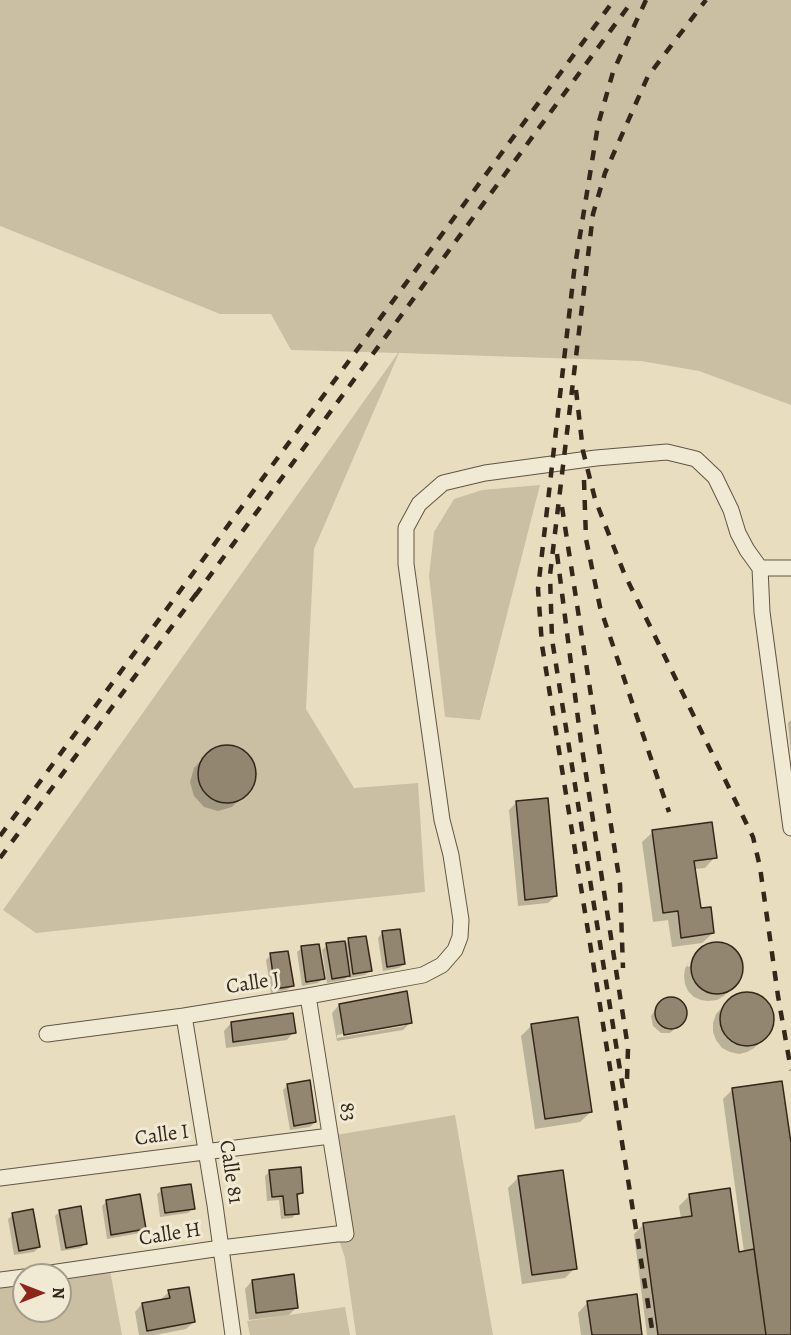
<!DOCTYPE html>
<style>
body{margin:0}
#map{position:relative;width:791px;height:1335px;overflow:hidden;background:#e8debf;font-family:Alegreya,serif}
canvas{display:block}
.north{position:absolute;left:12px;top:1263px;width:60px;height:60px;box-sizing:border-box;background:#f0ead5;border:2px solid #a59c8a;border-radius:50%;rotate:90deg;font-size:16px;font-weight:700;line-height:24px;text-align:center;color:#35261a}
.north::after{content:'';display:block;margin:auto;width:21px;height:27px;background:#8f2418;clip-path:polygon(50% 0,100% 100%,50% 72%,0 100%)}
</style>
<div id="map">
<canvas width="791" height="1335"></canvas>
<div class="north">N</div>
</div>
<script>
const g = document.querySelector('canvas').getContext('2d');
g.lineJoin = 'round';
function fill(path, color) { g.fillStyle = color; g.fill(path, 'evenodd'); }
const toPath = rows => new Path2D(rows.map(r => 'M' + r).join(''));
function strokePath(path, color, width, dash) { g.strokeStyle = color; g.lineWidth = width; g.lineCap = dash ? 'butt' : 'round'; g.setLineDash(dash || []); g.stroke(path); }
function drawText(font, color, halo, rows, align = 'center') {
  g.font = font + ' Alegreya,serif'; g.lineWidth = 6; g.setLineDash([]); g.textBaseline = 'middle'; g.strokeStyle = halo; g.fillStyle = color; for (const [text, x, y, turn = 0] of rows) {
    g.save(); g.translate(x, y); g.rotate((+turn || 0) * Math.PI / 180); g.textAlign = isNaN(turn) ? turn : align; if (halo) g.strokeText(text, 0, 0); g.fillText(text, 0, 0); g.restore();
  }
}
fill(toPath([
 [0,0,791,0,791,405,699,371,641,361,399,353,314,549,306,709,354,788,418,783,425,892,36,933,3,910,398,353,291,350,271,314,220,314,0,226],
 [540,485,480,720,445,717,429,576,434,532,454,499,482,490],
 [455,1115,493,1335,356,1335,345,1258,337,1234,346,1234,330,1136],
 [109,1265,122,1335,0,1335,0,1280,24,1277,24,1311,60,1311,60,1275],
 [345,1307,350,1335,250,1335,247,1321]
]), '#cabfa3');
fill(toPath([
 [791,720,791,753,788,723],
 [227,745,241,749,251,759,255,774,251,788,232,807,218,811,204,807,194,796,190,782,194,768,212,749],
 [517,802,556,896,548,903,518,906,509,810],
 [653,832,715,857,705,868,694,869,699,910,713,933,702,943,672,947,668,920,653,922,642,842],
 [382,933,404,964,399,968,383,971,378,938],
 [349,940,370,971,365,975,349,978,349,975,344,980,327,983,322,950,327,945,344,945],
 [717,943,725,945,733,949,738,956,741,964,741,972,738,981,724,996,717,1000,708,1001,701,1000,694,997,688,991,685,984,684,976,685,969,689,961,687,966,689,967,697,953,702,948,709,944],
 [302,948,323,978,318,983,302,986,297,952],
 [271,955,292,985,287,990,271,993,266,960],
 [747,993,755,994,762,998,768,1004,772,1011,773,1019,772,1027,768,1034,754,1048,747,1052,739,1054,730,1052,722,1048,716,1040,713,1032,713,1023,716,1014,730,999,738,994],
 [666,999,676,999,683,1004,686,1013,683,1022,670,1033,661,1033,653,1026,651,1016,657,1007],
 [339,1005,411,1022,403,1030,337,1041,332,1013],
 [404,1023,404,1026,337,1038,337,1035],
 [231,1023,294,1032,287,1040,226,1048,224,1031],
 [531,1026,591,1112,580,1122,535,1129,521,1036],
 [288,1085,315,1122,310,1127,290,1130,283,1090],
 [733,1089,791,1154,791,1335,647,1335,634,1234,644,1224,681,1219,679,1206,689,1196,737,1253,744,1252,723,1099],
 [270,1171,302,1193,297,1197,297,1213,292,1218,281,1219,279,1200,267,1201,265,1176],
 [518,1178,575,1268,565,1278,522,1284,508,1188],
 [162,1190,193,1208,188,1213,160,1217,157,1194],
 [106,1202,144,1228,140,1233,107,1239,102,1206],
 [60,1211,86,1243,81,1248,61,1251,55,1216],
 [13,1215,39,1247,34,1252,14,1255,8,1219],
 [252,1281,297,1307,289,1315,249,1320,245,1289],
 [169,1292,194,1322,186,1329,155,1335,139,1335,135,1312,142,1304,162,1301,161,1299],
 [588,1302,641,1335,581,1335,578,1313]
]), '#0003');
const building = toPath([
 '198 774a29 29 0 1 1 58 0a29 29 0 1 1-58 0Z',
 [548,798,557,896,525,900,516,801,548,798],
 [712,822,717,858,694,861,701,908,711,907,714,933,681,938,678,911,663,913,652,830,712,822],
 [400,929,405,964,387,967,382,931,400,929],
 [366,936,372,971,353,974,348,938,366,936],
 [345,941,350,976,332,979,326,943,345,941],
 '691 968a26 26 0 1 1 52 0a26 26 0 1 1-52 0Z',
 [319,944,325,979,306,982,301,946,319,944],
 [288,951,294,986,275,989,270,953,288,951],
 [407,991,412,1023,344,1035,339,1004,407,991],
 '720 1019a27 27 0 1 1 54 0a27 27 0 1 1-54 0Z',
 '655 1013a16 16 0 1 1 32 0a16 16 0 1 1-32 0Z',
 [293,1013,296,1033,233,1042,231,1022,293,1013],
 [578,1017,592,1112,545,1119,531,1024,578,1017],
 [310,1080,316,1122,294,1126,287,1084,310,1080],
 [782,1081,791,1143,791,1335,766,1335,732,1088,782,1081],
 [301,1167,303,1193,297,1194,299,1214,285,1215,283,1196,272,1197,269,1170,301,1167],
 [563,1170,577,1269,532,1275,518,1176,563,1170],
 [191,1184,195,1209,165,1213,161,1188,191,1184],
 [730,1188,739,1252,754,1249,766,1335,658,1335,643,1223,692,1216,689,1194,730,1188],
 [140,1194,146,1229,111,1235,106,1200,140,1194],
 [81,1206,87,1244,66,1248,59,1210,81,1206],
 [33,1209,40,1247,19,1251,12,1213,33,1209],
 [294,1274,298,1308,256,1313,252,1280,294,1274],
 [189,1287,195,1322,147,1331,142,1303,170,1298,168,1290,189,1287],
 [637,1294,642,1335,592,1335,587,1301,637,1294]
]);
fill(building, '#928670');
strokePath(building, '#35261a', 1.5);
const street = toPath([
 [760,568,791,568],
 [184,1016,215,1205,233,1335],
 [47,1034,184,1016,308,996,423,975,442,965,455,950,460,937,461,920,451,855,442,820,406,564,406,528,419,504,443,483,485,473,552,464,596,458,667,452,696,459,715,477,731,510,738,533,747,550,760,568,762,612,791,828],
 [0,1178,330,1136],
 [37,1275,221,1248,337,1234,346,1234,308,996],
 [0,1280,24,1277]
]);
strokePath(street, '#625443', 17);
strokePath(street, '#f0ead5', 15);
strokePath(toPath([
 [646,0,613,72,598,125,574,272,538,589,542,645,653,1335],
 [576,390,583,451,595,499,624,573,753,837,760,867,778,996,791,1070],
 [584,480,586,539,600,607,669,812],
 [562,507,620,884,623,968],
 [557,554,581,742,628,1048,627,1080],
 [195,596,633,0],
 [0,836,614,0],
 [0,858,199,590],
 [626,1108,552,639,550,575,593,214,605,173,648,76,706,0]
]), '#35261a', 4.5, [10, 10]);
drawText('21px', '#35261a', '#f0ead5', [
 ["Calle J",253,984,-9],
 ["83",347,1112,81],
 ["Calle I",162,1136,-8],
 ["Calle 81",230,1172,81],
 ["Calle H",170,1235,-9]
]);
</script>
